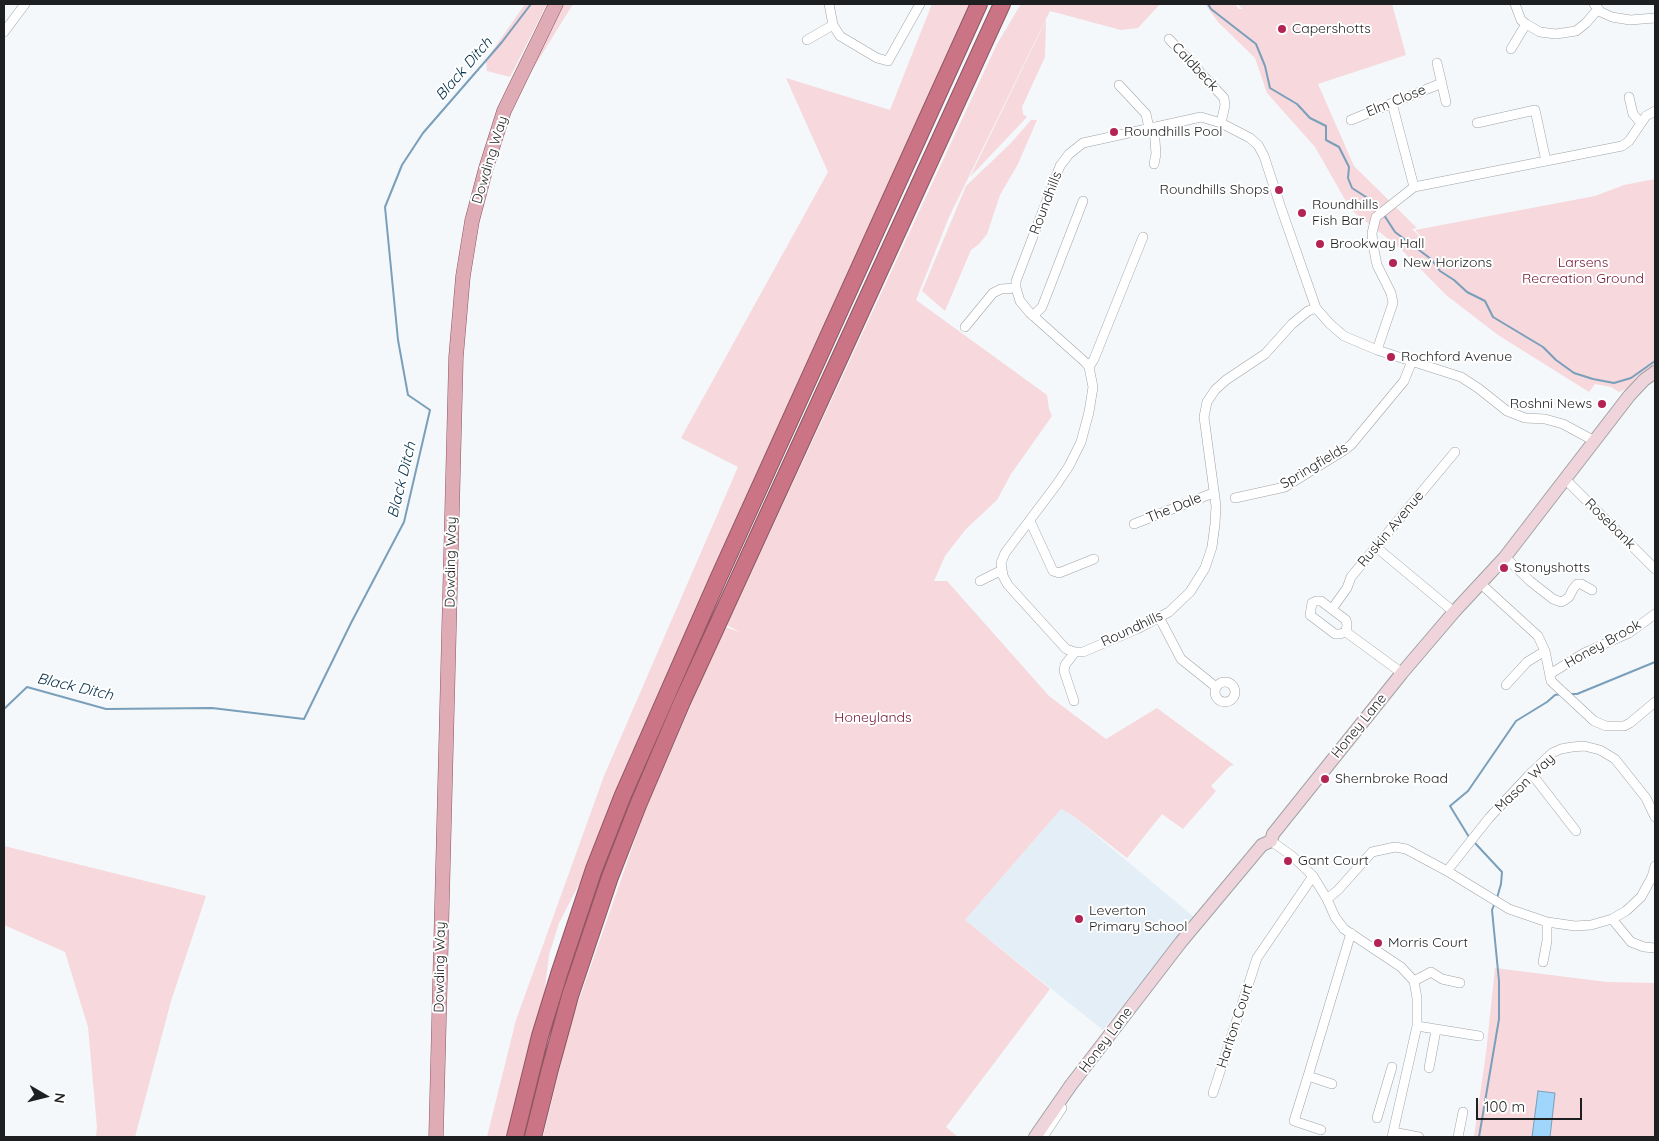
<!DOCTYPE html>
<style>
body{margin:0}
#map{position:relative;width:1659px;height:1141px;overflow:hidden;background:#f4f8fa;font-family:Quicksand,sans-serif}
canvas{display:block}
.frame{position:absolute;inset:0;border:5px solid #1e1f20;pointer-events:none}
.north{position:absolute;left:20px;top:1071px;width:50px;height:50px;-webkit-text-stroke:4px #fff;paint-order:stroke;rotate:98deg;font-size:14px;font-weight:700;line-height:20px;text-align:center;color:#1e1f20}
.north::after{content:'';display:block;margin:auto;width:18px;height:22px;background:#1e1f20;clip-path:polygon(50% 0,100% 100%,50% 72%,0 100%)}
.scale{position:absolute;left:1476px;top:1098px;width:106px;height:22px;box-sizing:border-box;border:2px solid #1e1f20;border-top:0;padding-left:6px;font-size:15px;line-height:18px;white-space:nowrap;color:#1e1f20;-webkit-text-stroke:4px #fff;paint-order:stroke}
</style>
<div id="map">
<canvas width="1659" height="1141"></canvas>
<div class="frame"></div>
<div class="north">N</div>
<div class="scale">100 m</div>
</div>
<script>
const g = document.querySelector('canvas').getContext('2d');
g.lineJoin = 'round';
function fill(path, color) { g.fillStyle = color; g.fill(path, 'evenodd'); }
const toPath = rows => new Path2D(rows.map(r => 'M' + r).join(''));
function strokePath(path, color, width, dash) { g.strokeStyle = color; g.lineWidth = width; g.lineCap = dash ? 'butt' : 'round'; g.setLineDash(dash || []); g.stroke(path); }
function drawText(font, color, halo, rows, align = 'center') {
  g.font = font + ' Quicksand,sans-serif'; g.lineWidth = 4; g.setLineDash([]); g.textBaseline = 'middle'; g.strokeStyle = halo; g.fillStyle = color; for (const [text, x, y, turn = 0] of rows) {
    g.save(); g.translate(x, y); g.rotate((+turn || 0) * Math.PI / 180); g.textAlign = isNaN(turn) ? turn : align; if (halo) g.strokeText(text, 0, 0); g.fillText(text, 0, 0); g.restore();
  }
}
fill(toPath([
 [1061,809,1072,815,1194,917,1103,1030,965,920]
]), '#e4eef6');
fill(toPath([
 [525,4,547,4,510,77,487,71,486,60],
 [564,4,573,4,526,80],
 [932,4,970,4,827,318,621,781,587,869,559,923,549,955,544,996,510,1137,487,1137,516,1020,604,776,738,467,681,438,828,172,786,78,890,110],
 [1021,4,1160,4,1138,28,1121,30,1050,11,949,217,916,300,1047,395,1049,409,1052,416,1011,474,997,500,966,529,945,556,934,581,947,581,1049,696,1106,739,1157,708,1234,765,1230,766,1211,786,1216,791,1183,829,1162,814,1127,858,1072,815,1061,809,965,920,1050,989,946,1127,958,1137,543,1137,571,1023,645,811,725,627,740,632,727,625,997,44],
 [1205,4,1235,4,1239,9,1242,9,1238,4,1392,4,1406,55,1318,84,1354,166,1417,228,1412,229,1430,246,1415,230,1595,196,1624,185,1655,179,1655,368,1628,388,1619,392,1611,387,1595,384,1589,392,1498,335,1446,295,1400,248,1351,210,1315,147,1267,93,1255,58,1218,22],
 [1046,20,1045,57,1022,107,1023,114,1027,117,970,177],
 [1031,120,1037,120,1018,164,1000,195,987,234,979,244,971,250,945,311,922,291,966,186,1011,143],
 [4,846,206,896,171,1001,135,1137,96,1137,97,1127,88,1027,65,952,4,925],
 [1495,968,1607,982,1655,983,1655,1137,1474,1137,1486,1053]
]), '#f6d8dd');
const water = toPath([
 [1538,1091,1555,1093,1550,1137,1532,1137,1538,1091]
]);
fill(water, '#a1d6fc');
strokePath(water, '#7a9fba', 1);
strokePath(toPath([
 [1208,4,1211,9,1256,44,1265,66,1270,88,1297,104,1310,118,1326,126,1326,140,1339,147,1349,167,1348,178,1352,188,1366,197,1379,210],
 [1384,215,1395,232,1431,259,1440,271,1454,280,1467,292,1485,301,1493,317,1543,347,1556,360,1574,373,1593,379,1614,383,1631,378,1655,361],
 [1571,694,1577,694,1655,662],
 [4,709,27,687,106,709,212,708,304,719,351,623,404,522,430,410,408,395,398,340,385,207,402,165,423,133,502,42,531,4],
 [1469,837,1450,806,1468,791,1516,721,1547,702,1555,695,1561,694],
 [1474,842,1502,872,1501,884,1497,898],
 [1479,1137,1499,1019,1499,981,1492,910,1494,905]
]), '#7a9fba', 2);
const street = toPath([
 [829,4,833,25,840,36,877,58,888,61,920,4],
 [1515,4,1521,20,1526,24,1540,32,1556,34,1576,31,1586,23,1598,9],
 [1594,4,1601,12,1612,17,1630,20,1655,18],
 [4,32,25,4],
 [1169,39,1224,98,1225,105,1221,123],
 [807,40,833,25],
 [1511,49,1526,24],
 [1437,63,1446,102],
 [1119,85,1146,114,1149,128],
 [1629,97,1633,114,1641,123],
 [1392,103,1414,187],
 [1351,120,1442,83],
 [1477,123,1535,110,1546,161],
 [1154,164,1156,154,1154,127],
 [1316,308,1308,311,1292,324,1265,354,1226,380,1215,390,1207,402,1204,417,1216,506,1215,524,1212,547,1205,568,1190,592,1169,612,1137,629,1083,652,1075,652,1066,649,1008,585,1003,576,1001,563,1005,553,1057,484,1069,466,1081,442,1089,412,1093,387,1089,367,1085,362,1030,313,1020,301,1016,288,1016,281,1060,166,1069,154,1083,143,1201,117,1221,123,1250,138,1258,145,1264,156,1281,208,1316,308,1330,324,1344,336,1377,350,1461,377,1478,388,1507,411,1525,418,1545,419,1563,424,1589,438,1593,442],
 [1033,316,1042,307,1083,201],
 [965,327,993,293,1001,289,1016,288],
 [1377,350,1393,303,1391,293,1377,265,1373,245,1372,233,1376,217,1414,187,1622,146,1629,141,1646,116,1655,111],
 [1089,367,1094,359,1143,237],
 [1565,479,1655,569],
 [1235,498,1285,487,1343,451,1351,445,1404,381,1412,361],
 [1030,521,1053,571,1059,573,1094,559],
 [1134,524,1213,493],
 [1376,547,1454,612],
 [1505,557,1530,581,1553,599,1561,602,1565,600,1569,597,1573,589,1577,584,1581,584,1592,590],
 [980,581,1002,570],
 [1481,584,1538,636,1545,651,1551,681,1594,721,1606,726,1624,726,1630,723,1655,702],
 [1332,609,1347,588,1351,577,1455,452],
 [1159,617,1181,659,1216,687],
 [1346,632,1347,625,1346,620,1321,601,1316,601,1312,603,1310,615,1335,634,1340,634,1346,632,1402,673],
 [1550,674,1584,653,1629,633,1655,614],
 '1215 692a10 10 0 1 1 20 0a10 10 0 1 1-20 0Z',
 [1506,685,1527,662,1545,651],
 [1074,701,1064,671,1065,665,1075,652],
 [1531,773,1576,831],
 [1271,841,1292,856,1313,876,1327,899,1335,917,1344,929,1401,967,1414,981,1417,998,1417,1026,1392,1137],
 [1447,871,1509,909,1547,922,1575,926,1591,925,1612,919,1626,911,1641,897,1652,877,1655,866],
 [1327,899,1338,890,1372,852,1395,847,1406,849,1447,871,1489,818,1531,773,1552,753,1561,749,1572,747,1584,746,1600,750,1615,759,1646,798,1655,817],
 [1612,919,1631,942,1644,947,1655,948],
 [1543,962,1547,941,1547,922],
 [1414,981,1431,972,1442,979,1460,983],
 [1417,1026,1479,1036],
 [1429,1068,1436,1030],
 [1308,1076,1294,1121,1321,1130],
 [1332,1084,1308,1076,1351,933],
 [1213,1093,1257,958,1313,876],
 [1377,1118,1392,1067],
 [1393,1132,1419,1137],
 [1043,1137,1062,1108],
 [1458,1137,1463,1112]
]);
const secondary = toPath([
 [1035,1137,1071,1085,1181,942,1262,845,1271,841,1273,834,1402,673,1454,612,1505,557,1629,396,1644,380,1655,372]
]);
const primary = toPath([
 [436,1137,456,357,463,276,472,221,486,168,504,111,556,4]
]);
const highway = toPath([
 [515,1137,540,1036,560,971,594,869,623,795,718,579,979,4],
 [533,1137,550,1069,570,996,610,877,638,805,682,702,1002,4]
]);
strokePath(street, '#a0a3a6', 10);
strokePath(secondary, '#a0a3a6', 14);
strokePath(primary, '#8e5662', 15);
strokePath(highway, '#8e5662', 18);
strokePath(street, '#fff', 9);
strokePath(secondary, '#efd5db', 12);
strokePath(primary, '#dfacb6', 14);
strokePath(highway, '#ca7486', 16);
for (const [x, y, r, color] of [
 [1282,29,5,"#b32353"],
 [1114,132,5,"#b32353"],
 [1279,190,5,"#b32353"],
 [1302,213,5,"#b32353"],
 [1320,244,5,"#b32353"],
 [1393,263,5,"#b32353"],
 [1391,357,5,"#b32353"],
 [1602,404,5,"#b32353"],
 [1504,568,5,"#b32353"],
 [1325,779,5,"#b32353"],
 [1288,861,5,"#b32353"],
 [1079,919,5,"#b32353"],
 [1378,943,5,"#b32353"]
]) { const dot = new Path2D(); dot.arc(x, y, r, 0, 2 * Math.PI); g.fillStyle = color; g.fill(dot); strokePath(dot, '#fff', 2); }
drawText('14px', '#1e1f20', '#fff', [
 ["Capershotts",1292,29],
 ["Roundhills Pool",1124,132],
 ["Roundhills Shops",1269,190,"right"],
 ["Roundhills",1312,205],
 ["Fish Bar",1312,221],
 ["Brookway Hall",1330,244],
 ["New Horizons",1403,263],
 ["Rochford Avenue",1401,357],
 ["Roshni News",1592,404,"right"],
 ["Stonyshotts",1514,568],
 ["Shernbroke Road",1335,779],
 ["Gant Court",1298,861],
 ["Leverton",1089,911],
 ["Primary School",1089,927],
 ["Morris Court",1388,943]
], 'left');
drawText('14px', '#1e1f20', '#fff', [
 ["Caldbeck",1195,67,47],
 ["Elm Close",1396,101,-22],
 ["Dowding Way",490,160,-73],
 ["Roundhills",1046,203,-69],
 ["Springfields",1314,466,-31],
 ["The Dale",1174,508,-22],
 ["Rosebank",1610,524,45],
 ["Ruskin Avenue",1391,529,-50],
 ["Dowding Way",451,562,-89],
 ["Roundhills",1132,629,-25],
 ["Honey Brook",1603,644,-29],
 ["Honey Lane",1359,726,-51],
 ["Mason Way",1525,783,-44],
 ["Dowding Way",440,967,-89],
 ["Harlton Court",1235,1026,-72],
 ["Honey Lane",1106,1040,-53]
]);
drawText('14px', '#721634', '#fff', [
 ["Larsens",1583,263],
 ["Recreation Ground",1583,279],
 ["Honeylands",873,718]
]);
drawText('italic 15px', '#042f48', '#fff', [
 ["Black Ditch",464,69,-49],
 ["Black Ditch",402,480,-76],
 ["Black Ditch",75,687,13]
]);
</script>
